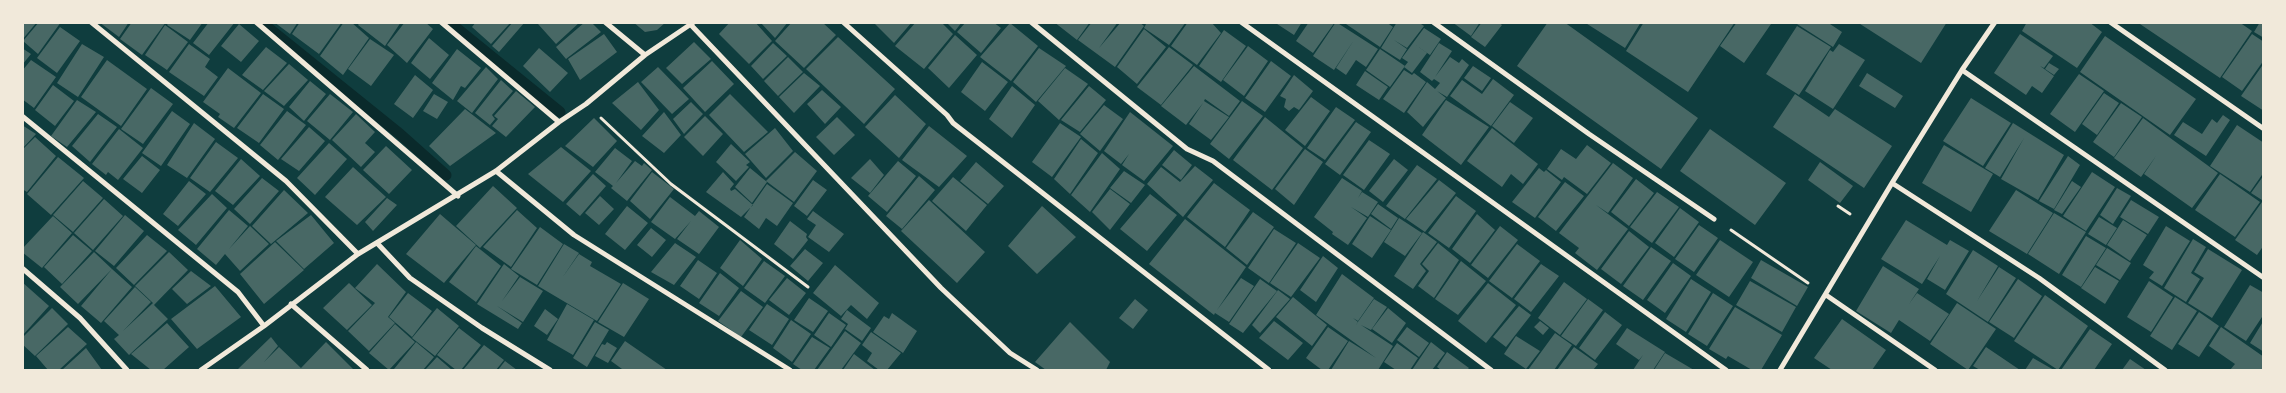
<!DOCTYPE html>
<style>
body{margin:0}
#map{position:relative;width:2286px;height:393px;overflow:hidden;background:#0f3d3e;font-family:"PT Sans",sans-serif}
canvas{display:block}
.frame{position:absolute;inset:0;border:24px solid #f1e9da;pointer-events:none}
</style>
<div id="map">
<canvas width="2286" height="393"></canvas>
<div class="frame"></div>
</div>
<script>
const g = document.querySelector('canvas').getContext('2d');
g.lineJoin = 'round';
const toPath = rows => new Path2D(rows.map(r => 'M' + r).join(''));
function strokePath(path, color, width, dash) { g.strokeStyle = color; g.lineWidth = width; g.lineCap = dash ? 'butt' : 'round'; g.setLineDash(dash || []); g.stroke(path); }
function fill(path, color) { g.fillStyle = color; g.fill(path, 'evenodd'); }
strokePath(toPath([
 [261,22,400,134,446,175],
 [449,22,560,112]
]), '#0a2a2b', 11);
fill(toPath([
 [22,22,37,22,22,40],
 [39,22,61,22,38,54,23,41],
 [99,22,129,22,119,37],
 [132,22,166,22,142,55,120,39],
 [169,22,203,22,190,40,167,25],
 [209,22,235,22,209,55,193,43],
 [274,22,298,22,290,34],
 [300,22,342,22,319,54,292,34],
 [344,22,351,22,369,38,343,75,320,56],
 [360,22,401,22,385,46,358,25],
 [405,22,425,22,433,29,407,63,387,45],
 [476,22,511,22,491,44,472,27],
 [513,22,525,22,499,52,492,46],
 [539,22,580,22,556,44,538,24],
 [585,22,591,22,601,32,566,59,556,47],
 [633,22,666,22,657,30,645,32],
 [730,22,755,22,772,41,749,64,719,34],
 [760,22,788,22,775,38],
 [792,22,822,22,836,35,804,68,775,41],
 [873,22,912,22,894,43],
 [916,22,941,22,953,34,924,69,895,46],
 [946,22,962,22,955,31],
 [966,22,993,22,1001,28,981,53,957,32],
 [1054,22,1090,22,1077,40],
 [1092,22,1118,22,1099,48,1121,22,1139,22,1144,26,1115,67,1078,40],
 [1144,22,1186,22,1169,45,1144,28,1146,24],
 [1188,22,1211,22,1221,33,1197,65,1171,46],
 [1274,22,1302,22,1294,35],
 [1309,22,1335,22,1313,53,1296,41],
 [1336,22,1378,49,1366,67,1356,60,1346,75,1336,68,1354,40,1334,70,1313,56],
 [1343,22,1386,22,1393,27,1380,47],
 [1397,22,1418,22,1424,26,1407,48,1394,40,1407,49,1400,60,1381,48],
 [1452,22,1480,22,1471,36],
 [1482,22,1498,22,1502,25,1485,47,1471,37],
 [1548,22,1564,22,1698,118,1661,169,1517,66],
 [1584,22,1641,22,1625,48],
 [1644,22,1735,22,1688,92,1626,51],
 [1737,22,1768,22,1771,24,1744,63,1720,46],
 [1799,22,1827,22,1842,32,1833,47,1797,24],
 [1857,22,1947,22,1921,63],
 [2027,22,2089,22,2102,32,2077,68,2022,31],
 [2137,22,2239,22,2252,31,2220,78],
 [2260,22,2264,22,2264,38,2254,32],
 [1010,23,1038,46,1011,81,980,57],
 [239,24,259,41,241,62,221,46],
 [165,25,188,42,167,70,145,55],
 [1797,26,1831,47,1799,95,1766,74],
 [60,27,80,41,57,73,37,58],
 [1424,28,1441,39,1430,55,1413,43],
 [1144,29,1166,47,1137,84,1117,67],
 [1224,30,1246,46,1221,82,1199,66],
 [604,34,617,52,580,80,568,59],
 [2020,34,2053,56,2044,68,2040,66,2054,76,2042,93,2032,86,2026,95,1994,73],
 [2252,34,2264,42,2264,60,2242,91,2222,77],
 [955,35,977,55,949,88,928,68],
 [2105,36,2196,99,2170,135,2080,72],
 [838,37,895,89,864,124,806,69],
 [429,38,449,55,430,79,411,63],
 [370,39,394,55,371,86,348,69],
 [694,42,711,59,682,84,666,68],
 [773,43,787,56,763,79,751,66],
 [1413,43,1427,53,1412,73,1404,67,1408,62,1402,58],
 [1439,43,1452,51,1435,77,1450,57,1459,63,1462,59,1469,65,1447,97,1437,91,1446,98,1423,127,1407,112,1427,82,1435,89,1440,83,1434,79,1432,81,1420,72],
 [82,44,104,57,78,97,57,83],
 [189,44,210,59,205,67,218,77,204,96,169,72],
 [1839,44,1865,60,1833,109,1805,91,1830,50,1833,52],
 [1248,46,1268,61,1244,96,1223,80],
 [266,47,287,63,263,90,242,75],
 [1169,47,1193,65,1161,105,1137,87],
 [22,48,31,54,22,65],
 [539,48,568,73,550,92,523,66],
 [1039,48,1066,66,1036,102,1013,82],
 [457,49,481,68,465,88,461,86,453,100,432,83],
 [1380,49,1405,66,1390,87,1366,70],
 [788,57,803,72,778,96,764,81],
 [31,60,56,77,34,108,22,99,22,71],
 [107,60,147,89,121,126,81,97],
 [712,61,734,84,705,112,683,88],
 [1271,61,1291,76,1265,112,1245,98],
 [982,62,1008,82,985,111,961,92],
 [2049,63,2059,69,2054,75,2045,69],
 [2264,63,2264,111,2241,96],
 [289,64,308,80,284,106,264,91],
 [1194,66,1240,101,1229,116,1205,99,1204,101,1229,117,1211,140,1189,124,1203,103,1186,125,1161,106],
 [1473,66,1491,78,1482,91,1464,78],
 [486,67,498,79,472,113,457,101],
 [658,67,689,99,672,114,641,82],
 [228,68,261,93,234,128,218,117,220,114,203,102],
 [1065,68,1088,84,1059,120,1038,101],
 [1404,70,1412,75,1414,73,1426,82,1404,113,1383,99],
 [1365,71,1388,87,1379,100,1356,85],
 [804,73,820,86,794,113,779,97],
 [1867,73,1903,96,1895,108,1859,86],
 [2079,74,2104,91,2075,132,2050,114],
 [415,75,433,90,413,118,394,104],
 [1294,75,1313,91,1299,110,1294,107,1289,111,1284,107,1286,99,1280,96],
 [1493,79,1514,95,1491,126,1450,96,1462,80,1482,94],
 [501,80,513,91,492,115,495,119,490,125,475,113],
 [310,81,326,94,304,121,289,107],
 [638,82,659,110,641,130,612,103],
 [53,85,74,101,55,126,35,110],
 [1012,86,1035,105,1012,138,989,119],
 [1089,86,1106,100,1080,132,1061,120],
 [151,88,173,104,143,144,121,129],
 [822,90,841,107,825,124,807,104],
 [516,91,535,107,506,137,492,126,498,119,494,116],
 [2104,93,2119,103,2097,135,2082,124],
 [263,94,284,109,259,143,237,128],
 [330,94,353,112,330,140,307,121],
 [434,94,448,102,437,119,423,111],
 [730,94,768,132,744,152,709,115],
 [1795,94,1829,117,1835,109,1892,146,1864,188,1773,127],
 [895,95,926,124,899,158,865,127],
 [1311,97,1330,111,1305,146,1285,130],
 [1971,98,2011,123,1983,166,1943,141],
 [77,100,96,112,67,147,51,136],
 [1446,100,1489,127,1461,165,1422,135],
 [1242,101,1263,116,1229,159,1210,144],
 [691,102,703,114,684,134,673,119],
 [1510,102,1533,118,1514,143,1492,126],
 [2121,103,2142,117,2114,157,2093,142],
 [1104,105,1123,119,1100,151,1080,134],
 [1336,107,1355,120,1325,160,1307,148],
 [465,109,496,133,450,166,429,146],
 [172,111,190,124,161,166,142,153],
 [287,111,306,125,278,160,260,145],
 [664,112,681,135,664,153,642,136],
 [1130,112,1173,146,1144,181,1122,165,1129,154,1121,164,1104,151],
 [98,114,117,127,90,162,72,146],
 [356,114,375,132,365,143,375,152,361,167,332,140],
 [2223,115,2230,120,2206,156,2174,135,2183,122,2202,134,2212,119,2217,123],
 [705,116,723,134,703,156,684,137],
 [837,117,855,135,834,155,816,137],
 [1265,117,1303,148,1272,190,1233,160],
 [594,118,617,141,593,167,565,146],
 [2143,118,2218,173,2192,208,2144,174,2156,156,2141,177,2114,158],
 [1356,122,1371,132,1340,175,1325,164],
 [194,123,215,139,187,178,167,165],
 [1060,123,1081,137,1052,177,1032,162],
 [2013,123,2064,155,2038,200,2001,179,2024,138,2000,177,1985,168],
 [22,125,36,134,22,149],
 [2237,125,2264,143,2264,172,2250,192,2210,166],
 [929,126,967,156,939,187,902,160],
 [309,127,325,141,299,171,281,159],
 [775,128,793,151,766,178,745,154],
 [1492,128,1538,164,1523,184,1511,174,1502,187,1467,161],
 [119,129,143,148,118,180,108,172,106,175,92,164],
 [1710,129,1786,183,1755,225,1680,171],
 [35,137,56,156,27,192,22,189,22,150],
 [1081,139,1098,153,1070,194,1054,179],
 [1369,140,1390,154,1364,190,1343,175],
 [216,142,238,158,210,192,190,178],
 [329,143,347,159,315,195,297,178],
 [731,144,750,162,746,165,749,167,736,181,716,162],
 [1587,145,1611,163,1587,194,1564,177,1562,180,1547,169,1561,149,1576,159],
 [1944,145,1993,174,1971,212,1922,183],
 [386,146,412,170,389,194,363,170],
 [561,147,591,171,563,202,528,174],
 [615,148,632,161,616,183,635,161,642,166,644,163,652,170,627,201,611,188,613,186,595,172],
 [1305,149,1323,162,1294,205,1275,189],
 [1174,150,1192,165,1181,180,1162,165],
 [795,152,817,171,794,202,766,181],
 [1102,153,1120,169,1090,212,1071,195],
 [142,156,160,170,142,193,123,179],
 [2068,156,2080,165,2054,209,2039,201],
 [58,157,84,178,51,215,27,194],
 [241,159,260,176,233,205,215,191],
 [870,159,884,175,870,193,851,178],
 [1394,159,1408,170,1383,202,1369,191],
 [898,161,916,176,887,212,868,196],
 [976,162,1004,186,988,204,960,181],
 [1820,162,1853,186,1840,203,1808,180],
 [1613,163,1633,178,1608,213,1596,205,1628,229,1597,270,1575,253,1579,248,1559,233],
 [1417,165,1437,179,1405,219,1386,206],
 [1195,166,1213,180,1183,217,1147,184,1161,167,1180,182],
 [353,167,386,197,357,225,325,197],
 [750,168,767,182,752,203,735,187],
 [1539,168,1544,172,1546,170,1561,182,1535,218,1512,202],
 [1124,171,1145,185,1131,203,1110,188],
 [652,172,674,189,650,219,630,201],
 [723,172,734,184,730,189,731,191,735,189,753,205,741,217,706,192],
 [2092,172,2115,187,2086,231,2063,216],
 [593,174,606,186,580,216,566,204],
 [2220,174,2260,202,2235,237,2195,210],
 [2264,175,2264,198,2262,200,2251,193],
 [919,176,935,190,902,229,886,216],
 [953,177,987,205,966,231,932,201],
 [262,178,279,191,250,224,234,209],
 [1342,178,1362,191,1358,198,1362,192,1378,202,1368,217,1351,207,1367,218,1348,245,1332,234,1333,232,1314,217],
 [1636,179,1654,193,1629,226,1611,212],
 [813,180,827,190,807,216,794,206],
 [1439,180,1456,193,1425,232,1406,219],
 [83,181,103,198,73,232,53,215],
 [189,181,206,194,178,226,163,214],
 [2072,181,2081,187,2062,214,2054,210],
 [1565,182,1584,196,1556,231,1538,217],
 [1214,183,1250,210,1225,247,1187,217],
 [767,184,793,203,777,226,766,218,759,229,744,217],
 [493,186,517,208,480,248,456,226],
 [2117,188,2131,196,2113,224,2100,215],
 [1110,189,1130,204,1110,230,1092,212],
 [284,190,308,213,271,244,252,226],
 [2016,190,2053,213,2027,254,1989,231],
 [1657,192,1679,207,1652,243,1630,227],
 [212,194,227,208,196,245,178,230],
 [1150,194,1177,215,1147,251,1120,229],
 [600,196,614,209,599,225,585,213],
 [1456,196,1476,211,1449,248,1428,233],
 [670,197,695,216,699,211,719,227,699,254,677,239,691,221,675,239,651,222],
 [387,198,397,205,373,231,365,222],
 [104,199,123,216,93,250,74,233],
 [929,200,985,252,957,283,901,231],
 [2131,200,2159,217,2148,234,2120,217],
 [2262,202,2264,245,2257,255,2235,240],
 [1378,204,1398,218,1391,229,1371,214],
 [627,206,648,223,625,250,605,234],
 [1042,206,1076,237,1037,274,1008,246],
 [1680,208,1699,222,1674,257,1655,243],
 [229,210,248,226,229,249,250,226,269,244,240,271,225,254,216,265,197,249],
 [517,210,537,228,511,267,483,247],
 [813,211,844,234,829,252,808,237,816,225,807,219],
 [1253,212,1274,227,1247,265,1226,248],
 [2054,213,2086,232,2059,274,2028,254],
 [440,214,476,245,444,283,406,254],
 [1477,214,1495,230,1470,263,1452,249],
 [125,215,144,231,114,266,95,251],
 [311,215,334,243,304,269,276,241],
 [53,216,72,233,42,268,22,252,22,249],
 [1370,216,1391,230,1372,258,1352,244],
 [2099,217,2117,228,2106,245,2088,234],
 [1399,218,1422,233,1405,256,1384,242],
 [1185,219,1246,267,1217,310,1241,278,1254,286,1229,322,1215,313,1214,315,1149,264],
 [1906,220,1947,245,1950,240,1969,251,1945,290,1927,279,1940,256,1922,284,1881,259],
 [2123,220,2147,235,2130,261,2107,245],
 [790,221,807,234,806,237,808,240,793,259,774,244],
 [1699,225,1718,238,1694,272,1675,259],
 [1500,226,1518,240,1488,278,1471,265],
 [2166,226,2190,241,2162,286,2149,278,2154,272,2143,265],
 [540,227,563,244,537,285,511,269],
 [651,228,666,240,652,257,637,245],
 [1274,229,1296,243,1269,283,1248,268],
 [1629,231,1649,247,1621,284,1601,269],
 [1423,232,1437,242,1420,264,1426,271,1413,289,1394,276],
 [73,235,92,251,62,284,44,267],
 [147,235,167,251,134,285,116,268],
 [2086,236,2106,248,2081,287,2062,275],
 [2193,239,2206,247,2191,273,2200,279,2186,302,2164,288],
 [740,240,762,259,743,286,720,268],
 [1720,240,1753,262,1729,297,1696,275],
 [275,242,304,270,264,304,240,274],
 [675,243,696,257,674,285,651,272],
 [1298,243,1320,258,1291,297,1270,283],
 [1438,243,1459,260,1434,298,1418,286,1429,271,1422,264],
 [564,244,579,253,562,278,579,254,592,262,590,266,621,284,597,321,538,286],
 [1517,244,1540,261,1512,298,1489,281],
 [476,246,501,266,476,302,449,282],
 [1651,247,1671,261,1643,300,1623,286],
 [2107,248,2131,263,2120,280,2096,265],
 [805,249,823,263,808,281,790,266],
 [2208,249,2242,270,2212,318,2188,303,2204,278,2194,272],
 [1973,250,1998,266,1977,301,1999,267,2016,278,1988,322,1946,294],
 [94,252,112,269,78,304,60,287],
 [169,252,188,270,154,305,168,319,129,355,114,339,119,335,104,321,135,287,151,302,123,331,153,303,135,286],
 [1323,256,1338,268,1316,302,1300,290],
 [698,260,717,273,699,299,680,286],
 [1761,260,1808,287,1797,306,1751,278],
 [764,261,785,276,765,303,744,288],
 [1461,261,1486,281,1458,315,1435,299],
 [1673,263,1691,276,1665,313,1647,300],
 [377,264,406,292,388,317,395,323,369,351,348,331,375,303,355,288],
 [504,264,519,276,502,301,520,277,543,291,523,322,497,306,522,323,518,329,477,304],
 [1541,264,1559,276,1531,312,1514,299],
 [835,265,879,303,867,319,851,305,841,316,813,293],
 [1883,266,1919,289,1909,304,1917,293,1949,314,1930,341,1899,320,1891,333,1856,311],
 [2095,267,2119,281,2105,304,2081,288],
 [112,269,132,287,101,323,81,306],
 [191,271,211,286,187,304,172,289],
 [720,273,739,288,719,316,699,303],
 [1342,274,1374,298,1358,321,1353,318,1358,322,1355,326,1374,299,1387,307,1371,330,1361,325,1393,346,1378,370,1331,370,1349,341,1376,358,1316,315],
 [787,278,806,293,789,315,769,300],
 [1260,279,1277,291,1243,333,1229,324],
 [1691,279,1711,292,1686,332,1666,319],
 [2018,279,2042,296,2014,338,1989,322],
 [1750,281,1796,307,1782,332,1736,305],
 [2149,281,2173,297,2151,332,2127,317],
 [22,282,49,306,22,336],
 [1564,282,1587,299,1560,335,1538,318],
 [349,283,372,305,347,330,323,308],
 [623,283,649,299,624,337,598,322],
 [1488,283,1516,305,1486,343,1458,321],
 [2250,285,2264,293,2264,314,2246,341,2224,327],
 [215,286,241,317,197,349,171,319],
 [1278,290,1290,299,1260,333,1252,325],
 [741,291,763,307,741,337,718,321],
 [408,293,432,311,412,337,389,317],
 [1713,293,1733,306,1707,346,1688,334],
 [2045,295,2088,326,2058,370,2014,341],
 [1293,297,1327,325,1312,346,1276,317],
 [2175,297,2197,311,2172,350,2150,336],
 [809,298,828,311,813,332,794,320],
 [1135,299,1148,310,1133,329,1119,318],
 [1588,299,1603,310,1576,346,1561,336],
 [1957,303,1996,329,1968,370,1930,344],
 [567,304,594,320,573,355,547,340],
 [767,304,789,319,772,345,749,330],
 [1519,306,1531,315,1506,347,1493,337],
 [1735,307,1782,335,1761,370,1752,370,1728,356,1726,359,1709,349],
 [52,308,68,324,35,356,22,344,22,338],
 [437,308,459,326,435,356,412,338],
 [1388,308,1406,323,1392,343,1372,329],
 [545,309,558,319,547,335,534,326],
 [847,310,871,328,862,341,845,329,848,324,841,319],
 [1605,312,1622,325,1595,360,1579,348],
 [2199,312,2219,326,2199,357,2178,344],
 [829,313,846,325,831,347,814,335],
 [892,313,917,331,903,353,873,332,884,316,889,319],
 [1842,319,1886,350,1872,370,1832,370,1814,358],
 [791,320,811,334,792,362,773,348],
 [2264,320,2264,352,2250,343],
 [1274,321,1303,343,1288,360,1259,338],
 [1540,321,1549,328,1543,335,1534,327],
 [595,322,609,330,587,367,573,358],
 [1070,322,1110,362,1106,370,1046,370,1035,362],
 [167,323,189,347,163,370,151,370,131,354],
 [395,324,415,342,389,370,369,353],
 [68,327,87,344,59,370,48,370,36,356],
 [1328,327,1348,341,1328,370,1322,370,1306,358],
 [1407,327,1429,343,1419,357,1397,340],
 [2221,327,2264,357,2262,370,2230,370,2235,364,2209,346],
 [459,328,481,345,461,370,456,370,437,355],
 [1627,328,1665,352,1653,370,1633,370,1643,355,1639,360,1616,344],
 [2090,329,2112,344,2094,370,2061,370],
 [845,331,861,343,841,370,817,370],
 [871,332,901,353,887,370,879,370,867,361,872,353,862,345],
 [1555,333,1572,345,1554,370,1528,370],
 [1516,336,1540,351,1526,369,1504,354],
 [271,337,278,346,264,362,279,347,301,368,326,342,354,370,238,369],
 [812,337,830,348,814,370,802,370,793,364],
 [625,341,667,370,621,370,622,369,611,361],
 [416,342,434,357,423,370,396,370,394,369],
 [607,342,617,348,608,363,595,356,602,344,605,345],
 [1431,342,1445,353,1432,370,1412,370],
 [1397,343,1418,358,1410,370,1396,370,1384,362],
 [484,345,504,360,496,370,463,370],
 [1574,347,1598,364,1593,370,1557,370],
 [1986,347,2020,370,1980,370,1973,366],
 [86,348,102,370,62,370],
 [1447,352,1469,368,1467,370,1441,370,1437,367],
 [1665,353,1694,370,1654,370],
 [854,354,875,370,843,370],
 [437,357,452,370,425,370],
 [2033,358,2054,370,2025,370],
 [2130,359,2146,370,2122,370],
 [505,361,517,370,498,370]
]), '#486865');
strokePath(toPath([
 [601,118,671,184,808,287],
 [1838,206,1850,214],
 [1731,230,1808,283]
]), '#f1e9da', 3);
strokePath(toPath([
 [91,22,286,181,358,254],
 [256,22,458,196],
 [441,22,559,122],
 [605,22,645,55],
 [843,22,947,115,953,123,1269,370],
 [1031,22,1187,149,1213,161,1491,370],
 [1241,22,1726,370],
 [1433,22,1589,134,1714,219],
 [2110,22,2264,129],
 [691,25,941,288,1010,353,1037,370],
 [1962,70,2264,278],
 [22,116,238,292,264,326],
 [496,171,574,235,790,370],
 [1892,183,2039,278,2165,370],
 [377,243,410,278,482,328,550,370],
 [22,268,80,318,127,370],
 [1826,295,1935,370],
 [291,304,367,370],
 [201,370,264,326,358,254,496,171,559,122,586,104,645,55,694,22],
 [1780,370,1892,183,1962,70,1995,22]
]), '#f1e9da', 5);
</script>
